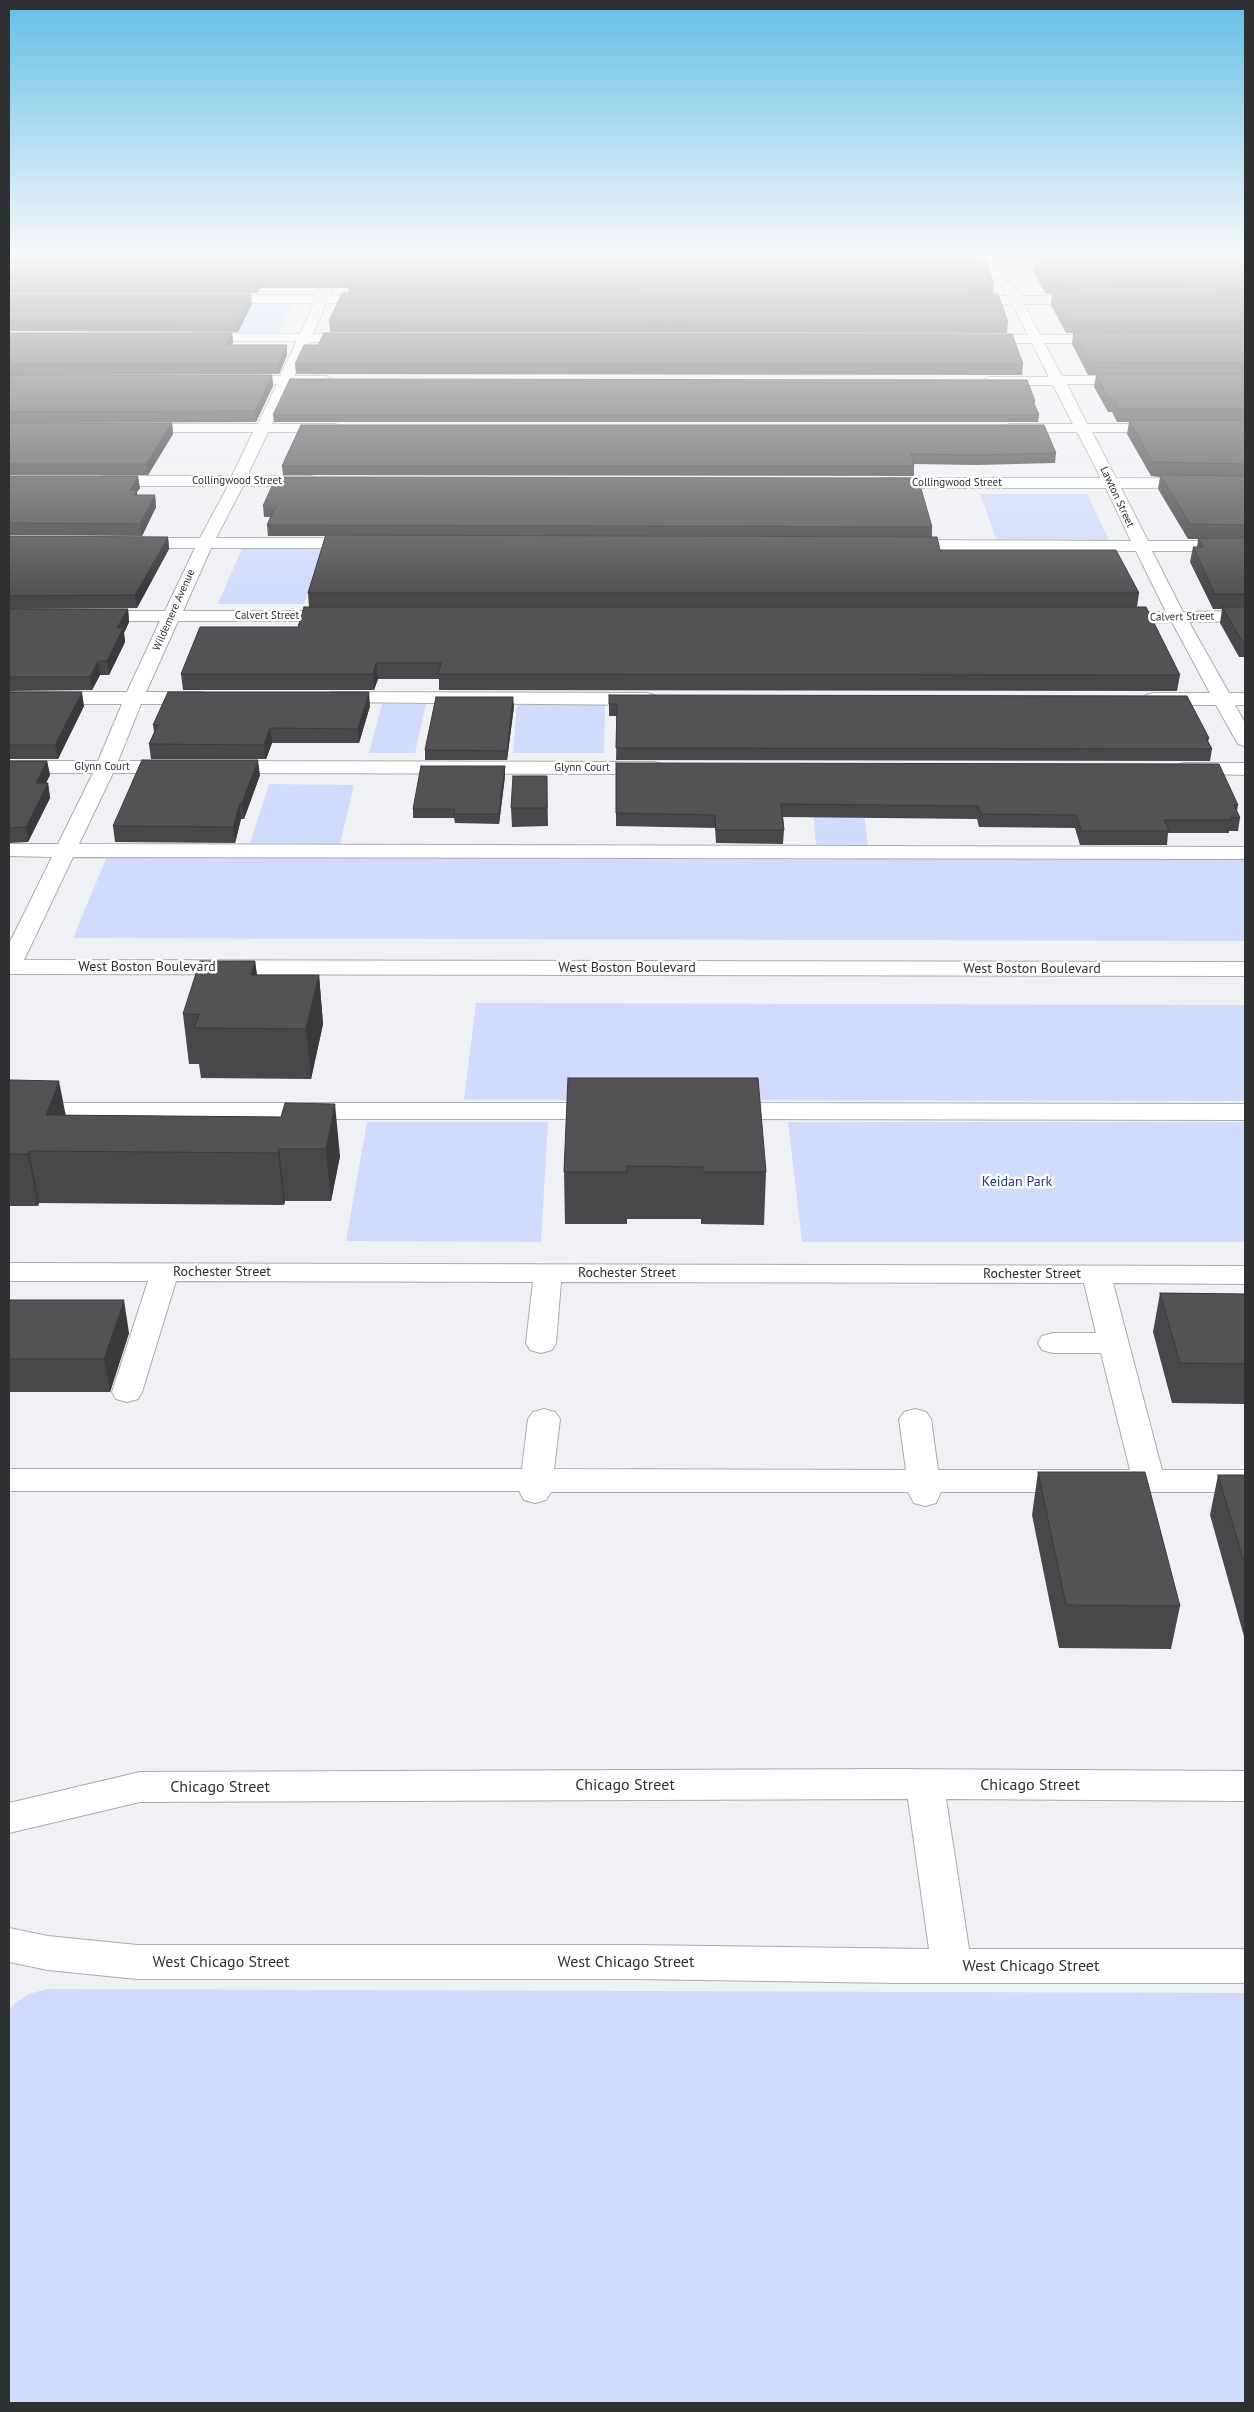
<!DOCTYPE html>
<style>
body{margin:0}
#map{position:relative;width:1254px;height:2412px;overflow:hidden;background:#f0f1f5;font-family:"PT Sans",sans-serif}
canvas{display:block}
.frame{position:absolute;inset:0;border:10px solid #2f3031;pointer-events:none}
</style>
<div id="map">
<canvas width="1254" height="2412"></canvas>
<div class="frame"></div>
</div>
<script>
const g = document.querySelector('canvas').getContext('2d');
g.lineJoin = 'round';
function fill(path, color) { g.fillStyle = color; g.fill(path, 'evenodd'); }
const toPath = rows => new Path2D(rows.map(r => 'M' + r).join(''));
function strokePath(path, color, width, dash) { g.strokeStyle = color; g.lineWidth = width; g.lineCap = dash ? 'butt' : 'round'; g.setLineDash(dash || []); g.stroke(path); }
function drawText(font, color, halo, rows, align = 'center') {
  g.font = font + ' "PT Sans",sans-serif'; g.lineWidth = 5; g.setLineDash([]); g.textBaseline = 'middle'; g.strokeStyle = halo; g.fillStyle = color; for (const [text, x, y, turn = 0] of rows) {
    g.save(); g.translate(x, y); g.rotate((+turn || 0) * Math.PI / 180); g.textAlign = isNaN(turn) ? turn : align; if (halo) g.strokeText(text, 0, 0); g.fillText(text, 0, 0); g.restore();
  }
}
fill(toPath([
 [233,305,292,305,279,333,218,333],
 [980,494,1087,494,1110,542,997,541],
 [242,548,323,548,304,604,218,604],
 [382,704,426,704,415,753,369,753],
 [517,705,605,705,604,753,513,753],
 [269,784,354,785,340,844,250,843],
 [811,787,861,788,868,846,816,845],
 [108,854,1245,857,1245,941,73,938],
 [476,1003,1245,1005,1245,1101,464,1100],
 [367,1122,548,1122,541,1242,346,1241],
 [788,1122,1245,1122,1245,1242,802,1242],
 [47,1989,1245,1993,1245,2403,9,2403,9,2011,13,2005,29,1994]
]), '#d1dcfc');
const minor = toPath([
 [334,253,346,253,329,295,376,295,382,299,376,303,326,303,313,334,360,334,366,338,360,342,310,342,294,376,326,376,333,380,326,384,290,384,272,424,336,424,343,428,336,432,268,432,247,476,311,476,319,481,311,486,243,486,216,538,361,538,367,540,369,543,367,546,361,548,211,548,183,611,339,611,345,612,348,616,345,620,339,621,178,621,146,692,202,692,209,694,211,698,209,702,202,704,141,704,118,761,176,761,183,763,186,767,183,771,176,773,113,773,79,844,1245,847,1245,859,73,857,24,960,1245,962,1245,976,9,974,9,944,52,857,9,856,9,844,58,844,93,773,9,773,9,761,98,761,122,704,9,704,9,692,127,692,160,621,92,621,86,620,83,616,86,612,92,611,165,611,195,548,132,548,126,546,124,543,126,540,132,538,200,538,228,486,102,486,94,481,102,476,232,476,253,432,134,432,127,428,134,424,258,424,277,384,234,384,227,380,234,376,280,376,297,341,195,341,189,337,195,333,300,334,314,303,214,303,208,299,214,295,317,295,334,253],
 [950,263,1072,263,1078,266,1072,269,946,268,944,266,950,263],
 [1008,281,1012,282,1020,296,1089,296,1095,300,1089,304,1024,304,1040,335,1110,335,1116,339,1110,343,1044,343,1062,376,1131,376,1138,380,1131,384,1067,384,1087,424,1166,424,1173,428,1166,432,1092,432,1116,478,1245,479,1245,488,1121,488,1148,541,1245,541,1245,551,1152,551,1183,612,1245,611,1245,621,1189,622,1229,693,1245,693,1245,705,1235,705,1245,723,1245,746,1238,744,1216,705,1153,705,1146,703,1144,699,1146,695,1153,693,1210,693,1172,622,1114,623,1108,622,1105,618,1108,614,1114,613,1166,612,1136,551,902,550,896,548,894,545,896,542,902,540,1131,541,1106,488,882,488,874,483,882,478,1101,478,1077,432,1009,432,1002,428,1009,424,1073,424,1053,385,989,385,982,381,989,377,1049,377,1032,343,975,343,969,339,975,335,1028,335,1012,304,962,304,956,300,962,296,1008,296,1002,285,1008,281],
 [333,692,647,693,654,695,656,699,654,703,647,705,326,702,324,698,326,694,333,692],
 [222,761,654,762,661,764,664,768,661,772,654,774,222,773,215,771,212,767,215,763,222,761],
 [1184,763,1245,763,1245,775,1177,773,1174,769,1177,765,1184,763],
 [9,1103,605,1103,614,1106,618,1111,614,1116,605,1119,9,1119,9,1103],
 [723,1103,1245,1104,1245,1120,723,1119,714,1116,710,1111,714,1106,723,1103],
 [9,1263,1245,1266,1245,1284,1113,1283,1162,1470,1245,1470,1245,1492,941,1492,936,1503,925,1506,914,1503,908,1492,551,1492,546,1500,535,1503,524,1500,519,1491,9,1491,9,1469,522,1469,528,1419,533,1412,544,1409,555,1412,560,1419,554,1469,906,1470,899,1419,904,1412,915,1409,926,1412,931,1419,938,1470,1130,1470,1101,1353,1053,1353,1042,1350,1038,1343,1042,1336,1053,1333,1096,1333,1084,1283,561,1282,556,1343,552,1350,541,1353,530,1350,526,1343,533,1282,176,1281,142,1392,138,1399,127,1402,116,1399,112,1392,148,1281,9,1281,9,1263],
 [890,1769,1245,1771,1245,1801,946,1799,969,1949,1245,1949,1245,1983,899,1983,635,1979,137,1979,48,1970,9,1962,9,1928,48,1936,137,1945,635,1945,929,1949,908,1799,140,1802,9,1833,9,1803,140,1772,890,1769]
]);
strokePath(minor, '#aaabae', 2);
fill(minor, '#fff');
fill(toPath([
 [9,253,982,253,981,261,994,284,993,294,349,293,348,288,260,288,257,293,9,293],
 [1024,253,1245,253,1245,657,1239,657,1220,623,1222,609,1213,609,1190,562,1193,547,1197,547,1198,539,1188,539,1158,489,1160,477,1151,476,1127,434,1129,422,1117,422,1112,412,1108,412,1094,387,1096,375,1088,375,1072,344,1073,333,1066,333,1051,305,1052,294,1046,294,1033,271,1034,261,1028,261],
 [9,294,252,304,238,332,9,331],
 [329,321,1008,322,1007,333,330,332],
 [9,333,232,333,233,343,232,345,287,345,287,355,279,374,9,375],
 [295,364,1023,364,1022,375,296,374],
 [9,375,272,375,273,386,256,422,9,423],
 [1035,401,1034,404,1039,415,1038,422,274,422,273,415],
 [9,423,172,423,173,434,148,475,9,475],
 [301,425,1056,453,1055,463,977,465,914,464,914,476,283,475,282,466],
 [9,476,140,488,137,492,137,495,155,495,156,507,142,536,9,535],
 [263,506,932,527,932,537,940,550,1139,593,1137,607,1180,675,1177,691,439,690,439,679,378,679,374,690,183,690,181,674,298,627,309,607,308,593,325,536,268,536,267,525,270,517,264,517],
 [9,536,168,537,169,549,137,608,9,609],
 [9,609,128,609,129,622,124,633,125,642,109,675,100,675,92,690,9,691],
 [9,692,84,706,58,759,9,759],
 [609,695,1209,738,1208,742,1212,749,1210,761,616,760,617,716,609,716],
 [370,706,359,743,272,743,266,759,151,759,149,744,154,732,153,725],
 [514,706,507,760,425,760,425,750],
 [9,761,47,761,50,775,46,783,48,783,50,798,28,842,9,843],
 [616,763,1238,805,1237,811,1240,818,1238,831,1229,831,1229,833,1168,833,1167,845,1080,845,1075,828,979,827,977,819,783,817,784,830,783,844,716,843,715,828,616,826],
 [260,775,244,819,241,819,235,843,115,842,113,826],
 [505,776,499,824,455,823,454,818,413,818,413,809],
 [547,776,548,826,512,827,511,808],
 [255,961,257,975,319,975,323,1024,311,1079,201,1078,199,1064,189,1064,183,1014],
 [568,1078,766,1172,764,1225,701,1224,701,1219,627,1219,627,1224,565,1224,564,1172],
 [9,1080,66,1115,281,1117,340,1156,331,1201,285,1201,284,1205,39,1203,38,1206,9,1206],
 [1160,1293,1245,1294,1245,1404,1172,1403,1153,1332],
 [9,1300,129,1333,110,1392,9,1392],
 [1038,1472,1180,1606,1171,1649,1059,1648,1032,1515],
 [1218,1475,1245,1475,1245,1640,1210,1515]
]), '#484749');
fill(toPath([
 [259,278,260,288,257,293,256,283],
 [251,294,252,304,238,332,237,322],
 [232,333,233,343,227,355,225,345],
 [287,345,287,355,279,374,278,364],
 [272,375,273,386,256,422,255,411],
 [172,423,173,434,148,475,146,464],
 [138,476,140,488,137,492,138,502,130,490],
 [155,495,156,507,142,536,140,524],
 [168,537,169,549,137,608,135,595],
 [128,609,129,622,124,633,125,642,109,675,107,661,117,628],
 [98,661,100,675,92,690,90,677],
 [376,663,378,679,374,690,373,674],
 [82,692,84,706,58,759,55,745],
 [369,692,370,706,359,743,358,729],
 [513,697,514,706,507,760,507,751],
 [270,728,272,743,266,759,264,745],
 [258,760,260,775,244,819,242,803],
 [47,761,50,775,38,798,36,783],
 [505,766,505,776,499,824,499,814],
 [48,783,50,798,28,842,26,827],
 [240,803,241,819,235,843,233,827],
 [255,961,261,1010,251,975],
 [319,975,323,1024,311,1079,306,1029],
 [59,1081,69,1132,46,1115],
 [335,1104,340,1156,331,1201,326,1149],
 [279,1149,285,1201,284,1205,278,1153],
 [29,1151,39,1203,38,1206,28,1154],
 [124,1300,129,1333,110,1392,104,1359]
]), '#3b393c');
const building = toPath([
 [1035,259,1245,260,1245,283,1047,282,1035,259],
 [9,260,986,261,994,284,348,283,350,278,259,278,256,283,9,283,9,260],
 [342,293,998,294,1008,322,329,321,342,293],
 [1053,293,1245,294,1245,321,1067,321,1053,293],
 [9,294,251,294,237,322,9,321,9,294],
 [1073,332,1245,333,1245,363,1090,362,1073,332],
 [9,333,232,333,225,345,287,345,278,364,9,364,9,333],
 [324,333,1012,334,1023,364,295,364,304,345,318,345,324,333],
 [1096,374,1245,374,1245,409,1119,409,1113,399,1109,399,1096,374],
 [9,375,272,375,255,411,9,412,9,375],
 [290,379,1027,380,1035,401,1033,401,1039,415,273,415,290,379],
 [1129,420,1245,420,1245,464,1153,462,1129,420],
 [9,423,172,423,146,464,9,464,9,423],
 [301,425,1044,425,1056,453,978,455,911,454,914,466,282,466,301,425],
 [1160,475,1245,476,1245,525,1190,524,1160,475],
 [9,476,138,476,130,490,137,490,134,495,155,495,140,524,9,523,9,476],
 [276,477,918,478,932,527,267,525,276,506,263,506,276,477],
 [326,535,937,537,940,550,1116,550,1139,593,308,593,326,535],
 [9,536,168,537,135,595,9,596,9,536],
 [1198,538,1245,538,1245,594,1215,594,1193,547,1203,547,1198,538],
 [304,607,1146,607,1180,675,438,674,441,663,376,663,373,674,181,674,200,627,298,627,304,607],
 [1222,607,1245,607,1245,641,1242,641,1222,607],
 [9,609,128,609,117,628,123,628,107,661,98,661,90,677,9,677,9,609],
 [9,692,82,692,55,745,9,745,9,692],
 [168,692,369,692,358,729,270,728,264,745,149,744,158,725,153,725,168,692],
 [609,695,1187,696,1209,738,1206,738,1212,749,616,748,617,704,609,704,609,695],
 [436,697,513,697,507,751,425,750,436,697],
 [142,760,258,760,242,803,240,803,233,827,113,826,142,760],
 [9,761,47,761,36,783,48,783,26,827,9,828,9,761],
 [616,763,1219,764,1238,805,1234,805,1240,818,1230,817,1231,820,1164,820,1169,831,1082,831,1076,815,981,814,978,806,781,804,784,830,716,830,715,815,616,813,616,763],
 [421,766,505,766,499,814,454,814,455,809,413,809,421,766],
 [513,776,547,776,547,808,511,808,513,776],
 [200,961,255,961,251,975,319,975,306,1029,194,1028,199,1014,183,1014,200,961],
 [568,1078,758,1078,766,1172,702,1172,703,1167,627,1166,627,1172,564,1172,568,1078],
 [9,1080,59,1081,46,1115,281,1117,285,1103,335,1104,326,1149,279,1149,278,1153,29,1151,28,1154,9,1154,9,1080],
 [1160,1293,1245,1294,1245,1364,1180,1363,1160,1293],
 [9,1300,124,1300,104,1359,9,1359,9,1300],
 [1038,1472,1145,1472,1180,1606,1066,1605,1038,1472],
 [1218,1475,1245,1475,1245,1565,1218,1475]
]);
fill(building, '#545255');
strokePath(building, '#3b393c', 1);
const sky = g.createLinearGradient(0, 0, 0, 591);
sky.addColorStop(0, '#63bee6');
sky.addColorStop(0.43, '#f8f9fa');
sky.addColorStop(1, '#f8f9fa00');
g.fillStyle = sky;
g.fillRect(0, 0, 1254, 591);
drawText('11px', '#2f3031', '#fff', [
 ["Collingwood Street",237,481],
 ["Collingwood Street",957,483],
 ["Lawton Street",1117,497,65],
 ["Wildemere Avenue",174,610,-66],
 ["Calvert Street",267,616],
 ["Calvert Street",1182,617,-1],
 ["Glynn Court",102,767],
 ["Glynn Court",582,768]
]);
drawText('14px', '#2f3031', '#fff', [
 ["West Boston Boulevard",147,967],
 ["West Boston Boulevard",627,968],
 ["West Boston Boulevard",1032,969],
 ["Rochester Street",222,1272],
 ["Rochester Street",627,1273],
 ["Rochester Street",1032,1274]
]);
drawText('14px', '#25328e', '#fff', [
 ["Keidan Park",1017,1182]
]);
drawText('16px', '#2f3031', '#fff', [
 ["Chicago Street",625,1785],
 ["Chicago Street",1030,1785],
 ["Chicago Street",220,1787],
 ["West Chicago Street",221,1962],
 ["West Chicago Street",626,1962],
 ["West Chicago Street",1031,1966]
]);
</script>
